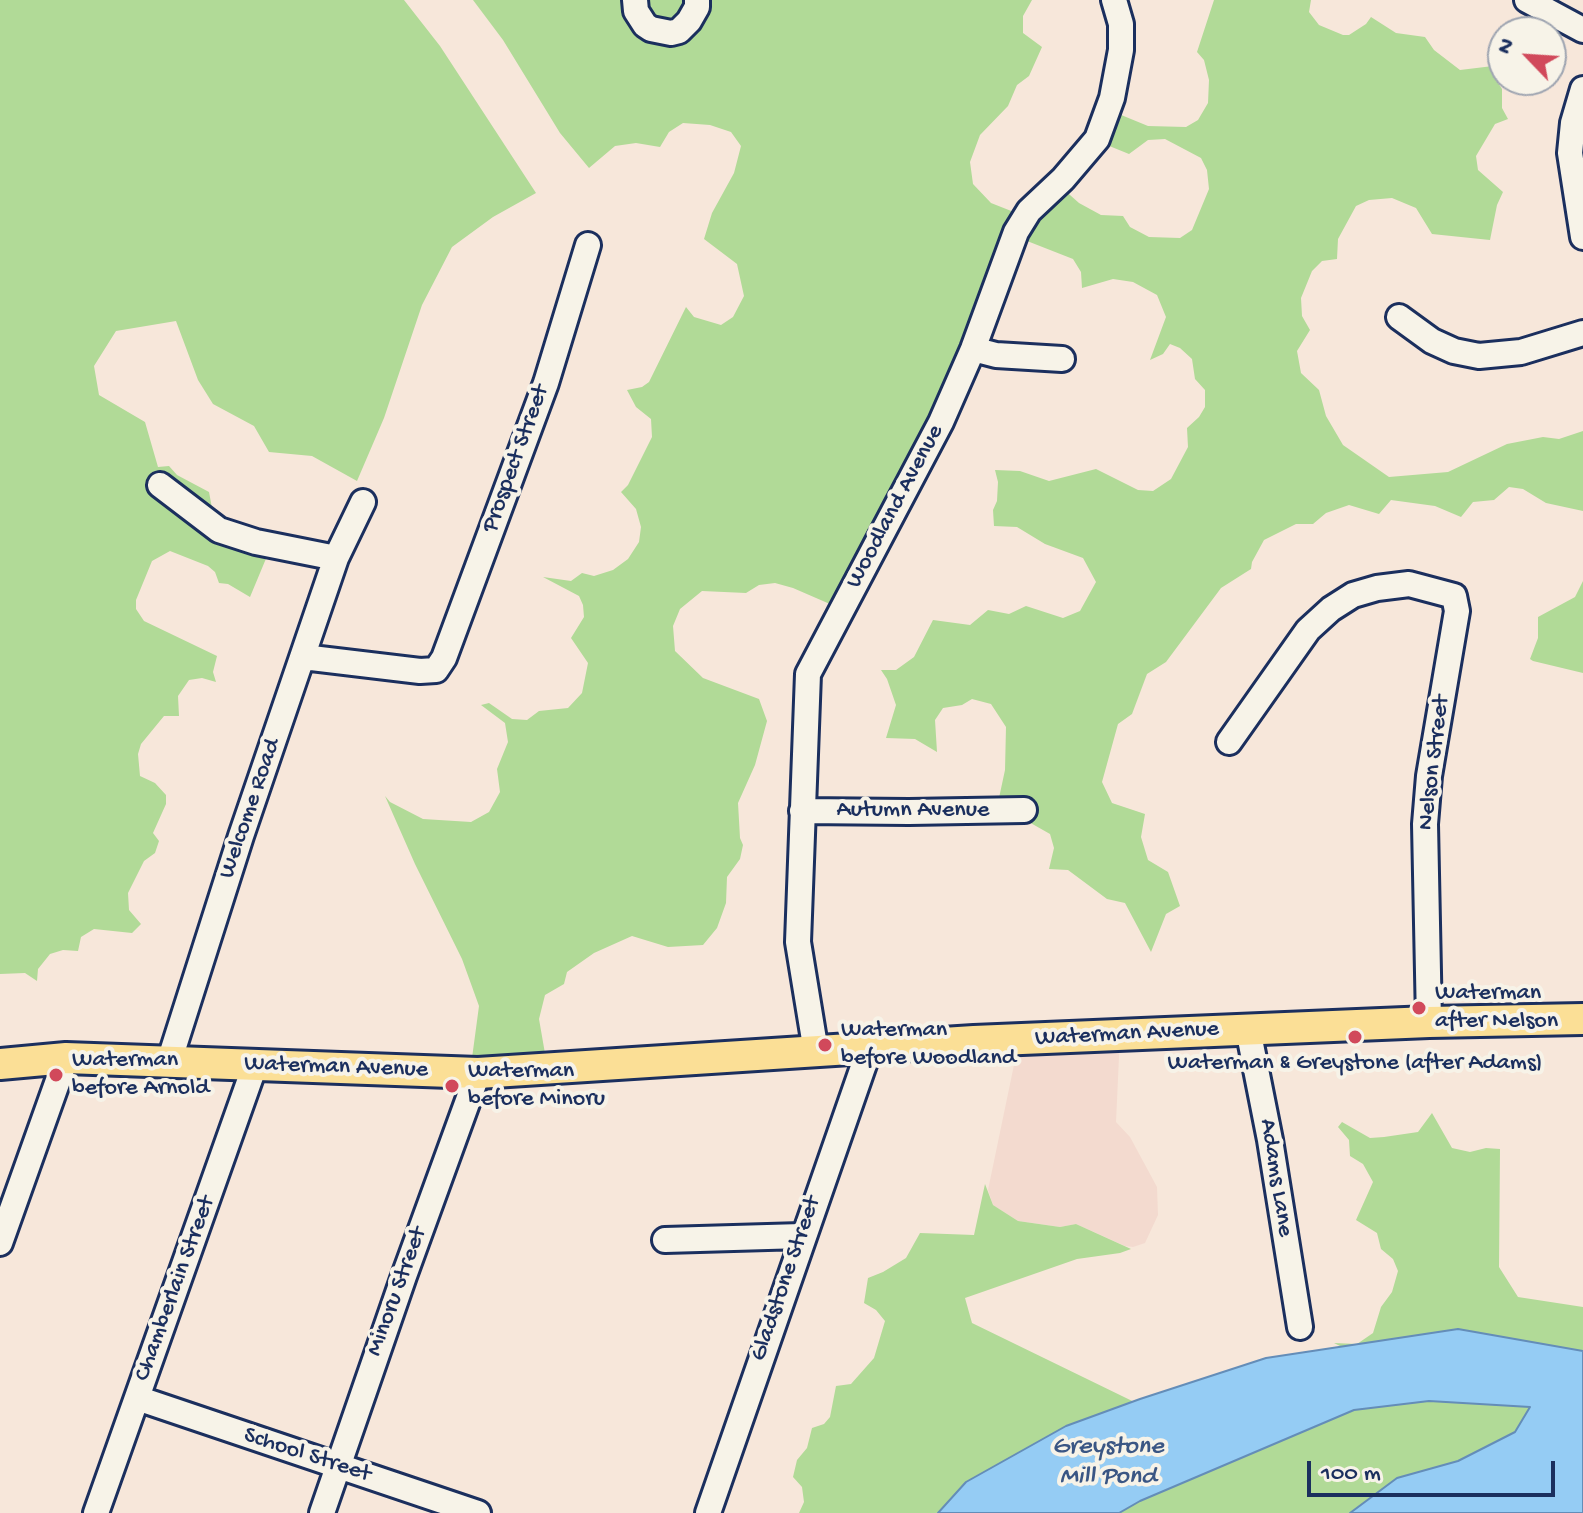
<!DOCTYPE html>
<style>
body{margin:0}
#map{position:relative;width:1583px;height:1513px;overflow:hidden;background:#f7e7da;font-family:"Gochi Hand",sans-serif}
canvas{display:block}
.north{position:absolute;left:1487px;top:16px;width:80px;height:80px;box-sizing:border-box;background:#f7f3e8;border:2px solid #9fa5b1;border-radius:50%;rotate:295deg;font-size:22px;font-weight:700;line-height:32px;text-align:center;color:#1b2f5e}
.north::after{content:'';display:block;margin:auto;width:28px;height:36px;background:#d1495b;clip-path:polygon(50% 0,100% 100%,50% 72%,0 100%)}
.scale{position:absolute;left:1307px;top:1461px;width:248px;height:36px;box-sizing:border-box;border:4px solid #1b2f5e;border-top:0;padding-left:10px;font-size:24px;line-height:28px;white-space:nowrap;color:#1b2f5e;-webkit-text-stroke:6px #f7f3e8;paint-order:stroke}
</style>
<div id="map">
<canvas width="1583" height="1513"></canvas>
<div class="north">N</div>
<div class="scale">100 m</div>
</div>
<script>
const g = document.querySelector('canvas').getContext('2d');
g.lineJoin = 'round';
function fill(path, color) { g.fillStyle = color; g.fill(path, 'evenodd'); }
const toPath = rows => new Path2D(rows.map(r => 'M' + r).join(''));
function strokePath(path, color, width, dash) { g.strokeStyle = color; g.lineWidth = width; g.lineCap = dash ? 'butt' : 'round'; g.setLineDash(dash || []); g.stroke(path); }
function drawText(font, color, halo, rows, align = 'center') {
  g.font = font + ' "Gochi Hand",sans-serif'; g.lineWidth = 8; g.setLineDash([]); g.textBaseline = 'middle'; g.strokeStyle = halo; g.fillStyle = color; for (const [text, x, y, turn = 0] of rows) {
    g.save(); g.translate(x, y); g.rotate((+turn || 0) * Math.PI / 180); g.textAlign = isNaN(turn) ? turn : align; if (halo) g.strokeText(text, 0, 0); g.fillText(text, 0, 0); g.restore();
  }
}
fill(toPath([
 [1120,1035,1116,1122,1130,1137,1157,1187,1158,1215,1145,1243,1133,1247,1125,1246,1076,1224,1060,1227,1018,1221,993,1205,988,1190,1020,1036]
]), '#f3dacf');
fill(toPath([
 [0,0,404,0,440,46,536,193,493,217,452,247,422,305,384,418,357,481,312,456,269,452,254,426,213,404,198,380,176,321,116,331,94,366,99,395,145,422,158,467,169,466,177,475,209,492,212,508,211,524,270,549,250,597,228,584,219,583,215,572,208,566,170,551,152,561,136,600,136,609,144,621,217,656,213,672,216,682,202,678,189,680,178,696,179,716,164,716,141,744,138,754,140,776,155,783,166,795,166,804,153,833,159,841,155,853,144,861,128,893,129,910,141,924,132,933,94,929,81,937,78,951,63,950,50,954,38,969,37,981,25,973,0,974],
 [473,0,1032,0,1023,16,1023,33,1042,47,1029,76,1017,85,1008,106,980,135,970,162,973,184,991,203,1029,218,1061,187,1079,203,1101,215,1123,216,1130,227,1149,237,1180,238,1192,230,1209,189,1207,170,1201,158,1165,139,1148,140,1129,154,1097,141,1109,110,1148,126,1186,127,1198,120,1208,103,1209,80,1204,60,1197,52,1214,0,1311,0,1309,12,1319,25,1343,35,1349,35,1366,24,1371,17,1396,33,1425,37,1434,50,1460,70,1493,66,1493,75,1502,89,1502,108,1508,119,1495,124,1476,156,1478,170,1503,192,1497,205,1490,240,1432,234,1416,208,1392,198,1369,200,1356,206,1338,239,1337,259,1322,261,1312,271,1301,298,1302,316,1310,330,1297,351,1301,373,1319,390,1326,416,1343,445,1389,477,1448,472,1507,444,1543,437,1559,439,1583,431,1583,511,1546,503,1523,489,1509,487,1494,500,1473,502,1461,517,1435,506,1391,500,1379,514,1349,505,1326,513,1313,524,1296,524,1264,540,1252,562,1251,569,1221,588,1166,662,1147,674,1132,714,1118,724,1102,782,1112,803,1145,814,1141,837,1148,860,1168,872,1180,906,1166,914,1151,952,1125,903,1107,899,1068,870,1049,869,1054,848,1050,834,1013,813,996,812,1005,770,1006,727,991,704,972,699,962,705,943,708,935,720,937,752,915,739,886,738,896,705,887,679,881,670,896,670,914,657,933,620,970,625,988,610,1009,614,1026,606,1063,618,1080,611,1096,582,1083,558,1045,544,1017,527,994,526,993,510,997,501,998,482,995,470,1020,471,1049,481,1096,469,1138,490,1153,491,1171,479,1188,447,1187,428,1199,417,1205,407,1205,390,1195,379,1192,359,1180,348,1170,344,1163,354,1150,360,1166,317,1157,295,1133,282,1113,279,1082,288,1081,272,1073,259,1022,239,846,611,793,588,775,583,759,585,746,593,702,591,680,609,673,626,675,651,703,678,759,699,767,721,755,765,738,803,740,838,743,845,740,859,727,877,726,903,717,928,703,945,668,947,632,936,594,953,567,972,564,984,545,995,539,1019,547,1065,470,1073,479,1006,462,959,415,864,385,796,390,802,423,819,471,822,489,812,500,792,497,769,508,742,505,723,481,705,489,703,512,719,527,720,539,711,568,708,582,693,588,663,571,638,584,617,583,605,579,596,543,577,571,581,582,573,594,576,613,570,628,559,639,542,641,527,636,509,621,492,628,485,652,437,651,419,636,407,627,390,642,387,649,382,686,307,694,317,721,325,733,317,744,296,737,264,704,239,712,213,734,173,741,146,731,132,710,125,683,123,669,132,660,147,636,143,615,146,589,168,560,133,503,40],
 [1583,581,1583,673,1533,661,1530,659,1538,638,1538,617,1575,597],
 [1432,1113,1452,1148,1470,1152,1486,1148,1500,1149,1499,1267,1518,1297,1583,1307,1583,1355,1358,1355,1334,1343,1357,1344,1373,1333,1381,1307,1392,1292,1398,1271,1393,1259,1381,1249,1377,1233,1356,1220,1373,1182,1363,1164,1350,1156,1349,1140,1338,1127,1342,1122,1370,1138,1384,1137,1418,1132],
 [985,1184,993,1205,1018,1221,1060,1227,1076,1224,1131,1249,1120,1253,1077,1259,965,1298,972,1323,1161,1415,941,1513,799,1513,804,1502,802,1487,793,1477,797,1460,807,1448,812,1428,824,1424,830,1417,836,1386,851,1384,874,1358,885,1321,876,1310,864,1303,868,1278,883,1272,906,1258,920,1233,974,1235],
 [1440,1397,1533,1401,1520,1431,1458,1461,1397,1478,1350,1513,1095,1513,1178,1485,1206,1471,1282,1440,1307,1424,1346,1411]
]), '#b1da97');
const water = toPath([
 [1458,1329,1583,1351,1583,1513,1350,1513,1397,1478,1458,1461,1515,1432,1530,1407,1429,1401,1354,1410,1140,1501,1119,1513,938,1513,966,1482,1066,1426,1140,1399,1266,1358,1458,1329]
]);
fill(water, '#95ccf4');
strokePath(water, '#648db8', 2);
const minor = toPath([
 [635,0,636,11,645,25,651,29,671,33,679,31,689,21,697,7,697,0],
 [1527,0,1583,30],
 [1583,89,1573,123,1570,153,1583,237],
 [1399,317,1432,341,1454,351,1479,356,1521,352,1583,333],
 [973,349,996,355,1062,359],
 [160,485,219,530,256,542,336,558],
 [303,657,420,671,436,670,444,658,546,383,588,245],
 [1229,742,1308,630,1331,609,1353,595,1377,588,1409,584,1454,596,1457,611,1429,776,1425,824,1429,1022],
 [802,811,909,812,1024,810],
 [1248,1029,1270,1140,1300,1327],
 [816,1052,798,942,808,674,941,422,973,349,1016,232,1029,211,1063,179,1097,139,1112,98,1121,50,1121,24,1114,0],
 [169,1062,241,836,336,558,363,502],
 [665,1240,802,1236],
 [0,1243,66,1058],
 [137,1398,478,1513],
 [96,1513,255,1065],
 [322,1513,404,1276,478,1073],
 [708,1513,870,1047]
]);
const major = toPath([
 [0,1064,66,1058,478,1073,974,1041,1429,1022,1583,1019]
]);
strokePath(minor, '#1b2f5e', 30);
strokePath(major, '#1b2f5e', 36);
strokePath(minor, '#f7f3e8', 24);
strokePath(major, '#fbdf96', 30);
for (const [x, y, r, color] of [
 [1419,1008,8,"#d1495b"],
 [1355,1037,8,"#d1495b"],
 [825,1045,8,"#d1495b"],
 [56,1075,8,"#d1495b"],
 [452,1086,8,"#d1495b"]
]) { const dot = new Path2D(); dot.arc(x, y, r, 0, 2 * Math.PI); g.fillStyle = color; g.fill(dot); strokePath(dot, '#f7f3e8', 3); }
drawText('24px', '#1b2f5e', '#f7f3e8', [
 ["Prospect Street",517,459,-70],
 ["Woodland Avenue",896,507,-62],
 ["Nelson Street",1435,763,-83],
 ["Welcome Road",251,809,-71],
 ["Autumn Avenue",913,811],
 ["Waterman Avenue",1127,1035,-3],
 ["Waterman Avenue",336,1068,2],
 ["Adams Lane",1275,1178,81],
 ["Gladstone Street",787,1279,-71],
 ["Chamberlain Street",176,1289,-70],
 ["Minoru Street",398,1292,-70],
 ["School Street",307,1456,18]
]);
drawText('24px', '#1b2f5e', '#f7f3e8', [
 ["Waterman",1435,994],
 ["after Nelson",1435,1022],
 ["Waterman",841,1031],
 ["before Woodland",841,1059],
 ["Waterman",72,1061],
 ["before Arnold",72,1089],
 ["Waterman & Greystone (after Adams)",1355,1064,"center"],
 ["Waterman",468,1072],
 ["before Minoru",468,1100]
], 'left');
drawText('italic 26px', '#3a5684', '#f7f3e8', [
 ["Greystone",1108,1448],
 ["Mill Pond",1108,1478]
]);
</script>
